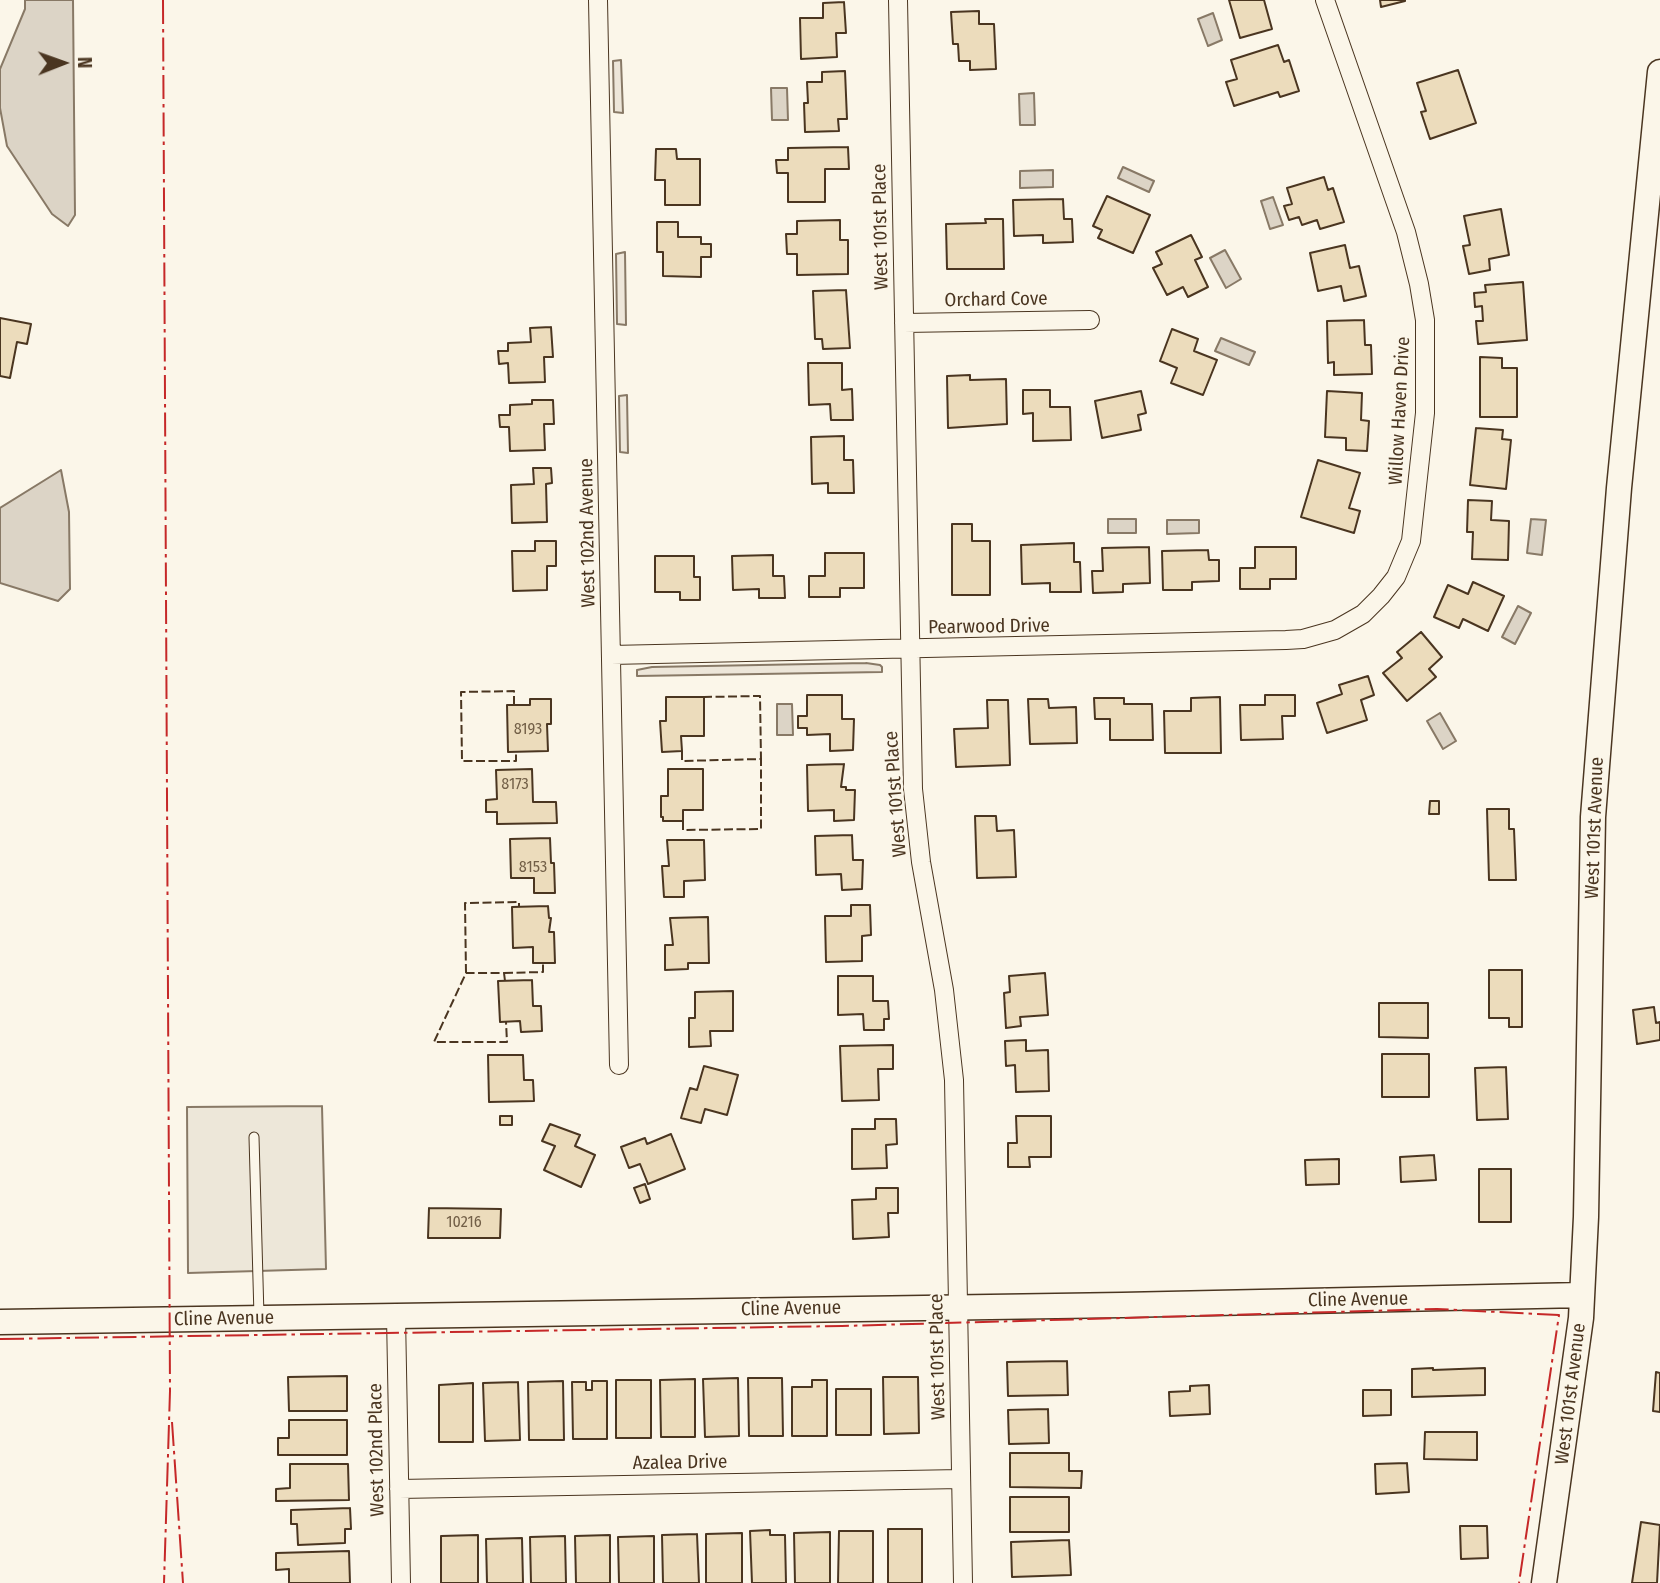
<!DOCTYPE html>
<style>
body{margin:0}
#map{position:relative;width:1660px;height:1583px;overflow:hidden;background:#fbf6e9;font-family:"Fira Sans Condensed",sans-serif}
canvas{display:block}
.north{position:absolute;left:28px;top:28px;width:70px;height:70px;-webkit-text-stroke:5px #fbf6e9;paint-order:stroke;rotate:89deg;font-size:19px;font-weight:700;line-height:28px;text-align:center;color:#4a3520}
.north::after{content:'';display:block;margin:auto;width:24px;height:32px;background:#4a3520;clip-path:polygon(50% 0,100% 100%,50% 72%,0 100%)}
</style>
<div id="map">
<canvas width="1660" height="1583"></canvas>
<div class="north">N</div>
</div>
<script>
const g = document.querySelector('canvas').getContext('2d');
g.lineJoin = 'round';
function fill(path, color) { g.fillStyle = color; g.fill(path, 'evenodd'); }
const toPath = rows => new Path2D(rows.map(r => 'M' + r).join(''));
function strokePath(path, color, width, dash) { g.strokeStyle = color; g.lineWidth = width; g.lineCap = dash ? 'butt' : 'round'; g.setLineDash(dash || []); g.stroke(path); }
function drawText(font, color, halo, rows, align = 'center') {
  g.font = font + ' "Fira Sans Condensed",sans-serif'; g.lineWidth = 5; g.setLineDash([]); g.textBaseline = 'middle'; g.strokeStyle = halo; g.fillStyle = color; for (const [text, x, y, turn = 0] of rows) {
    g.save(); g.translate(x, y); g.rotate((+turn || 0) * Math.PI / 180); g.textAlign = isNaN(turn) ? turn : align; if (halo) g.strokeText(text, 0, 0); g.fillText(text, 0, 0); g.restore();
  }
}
const green = toPath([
 [621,60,623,113,614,112,613,61,621,60],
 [625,252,626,325,617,324,616,254,625,252],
 [627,395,628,453,620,452,619,396,627,395],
 [866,663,880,665,882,667,882,672,637,676,637,670,652,667,866,663]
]);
fill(green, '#ede6d9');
strokePath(green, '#887966', 2);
const parking = toPath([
 [322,1106,326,1269,188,1273,187,1107,322,1106]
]);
fill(parking, '#ede7d9');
strokePath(parking, '#887966', 2);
const water = toPath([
 [25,0,73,0,75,215,68,226,52,214,7,146,0,108,0,69,25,9,25,0],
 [1213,13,1222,40,1208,46,1198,19,1213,13],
 [771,88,787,88,788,120,772,120,771,88],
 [1034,93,1035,125,1020,125,1019,94,1034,93],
 [1123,167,1154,181,1149,192,1118,178,1123,167],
 [1053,170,1053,187,1020,188,1020,171,1053,170],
 [1273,197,1283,225,1270,229,1261,201,1273,197],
 [1225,250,1241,279,1226,288,1210,258,1225,250],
 [1221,338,1255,352,1249,365,1215,351,1221,338],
 [61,470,69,512,70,589,58,601,0,583,0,508,61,470],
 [1108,519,1136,519,1136,533,1108,533,1108,519],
 [1531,519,1546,520,1542,555,1527,553,1531,519],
 [1167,520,1199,520,1199,533,1167,534,1167,520],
 [1518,606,1531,613,1515,644,1502,637,1518,606],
 [777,704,792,704,793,735,777,735,777,704],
 [1440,713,1456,741,1443,749,1427,721,1440,713]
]);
fill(water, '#dcd4c6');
strokePath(water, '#887966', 2);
const building = toPath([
 [1229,0,1264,0,1272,29,1240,38,1229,0],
 [1380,0,1405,0,1405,1,1381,7,1380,0],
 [844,2,846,33,836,33,837,57,801,59,800,18,823,18,823,3,844,2],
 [979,11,979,24,994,24,996,69,970,70,970,61,959,61,958,44,953,44,951,12,979,11],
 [1278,45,1284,62,1289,60,1299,91,1280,97,1278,92,1234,106,1226,82,1237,79,1231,60,1278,45],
 [1458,70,1476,123,1430,139,1421,112,1426,111,1417,83,1458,70],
 [845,71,847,119,838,119,839,131,805,132,804,103,808,103,807,82,822,82,822,72,845,71],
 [848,147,849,169,825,169,825,202,788,202,788,173,777,173,776,160,788,160,788,148,848,147],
 [656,149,676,149,677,159,700,159,700,205,665,205,665,180,655,180,656,149],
 [1324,177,1328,190,1333,188,1344,222,1320,229,1317,220,1302,225,1299,217,1289,220,1284,206,1292,204,1287,188,1324,177],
 [1107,196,1150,215,1133,253,1098,238,1102,230,1093,226,1107,196],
 [1063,199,1064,219,1072,219,1073,242,1043,243,1043,235,1014,236,1013,200,1063,199],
 [1501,209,1509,255,1489,259,1490,270,1469,274,1463,246,1470,245,1464,216,1501,209],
 [985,219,1003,219,1004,269,947,269,946,224,986,223,985,219],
 [840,220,840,240,848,240,848,274,797,275,797,254,787,254,786,234,797,234,797,221,840,220],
 [657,222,678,222,678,237,701,237,701,244,711,244,711,257,701,257,701,277,663,276,663,252,657,252,657,222],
 [1191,235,1202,257,1195,260,1208,287,1188,297,1183,287,1167,295,1153,268,1162,264,1156,252,1191,235],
 [1345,245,1350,268,1359,266,1366,296,1344,301,1341,286,1318,291,1310,253,1345,245],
 [1523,282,1527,340,1478,344,1476,321,1483,321,1482,306,1475,307,1474,293,1486,292,1485,285,1523,282],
 [846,290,850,348,823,349,822,339,815,339,813,291,846,290],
 [0,318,31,324,27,344,17,342,10,378,0,376,0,318],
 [1364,320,1365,345,1371,345,1372,374,1334,375,1334,362,1328,363,1327,321,1364,320],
 [551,327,553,357,544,357,545,382,509,383,508,363,499,364,498,351,508,351,508,343,531,342,530,328,551,327],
 [1172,329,1198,339,1194,351,1217,360,1203,395,1171,383,1177,368,1160,361,1172,329],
 [1480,357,1502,358,1502,368,1517,368,1517,417,1480,417,1480,357],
 [808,363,842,363,842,390,852,389,853,420,831,420,830,404,809,405,808,363],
 [970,375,970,380,1006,379,1007,424,948,428,947,376,970,375],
 [1023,390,1050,390,1050,407,1070,407,1071,440,1033,441,1033,413,1023,414,1023,390],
 [1141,391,1146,413,1138,415,1141,430,1102,438,1095,401,1141,391],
 [1327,391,1362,393,1361,420,1369,421,1367,451,1346,450,1346,438,1325,437,1327,391],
 [532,400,553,400,554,424,544,424,545,450,510,451,509,427,500,427,499,415,510,415,510,405,532,404,532,400],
 [1476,428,1503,430,1502,439,1511,440,1506,489,1470,485,1476,428],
 [844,436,844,460,853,460,854,493,828,493,828,483,812,484,811,437,844,436],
 [1318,460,1360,473,1349,508,1360,511,1354,533,1301,517,1318,460],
 [533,468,551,468,552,483,546,484,547,522,512,523,511,485,534,484,533,468],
 [1468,500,1492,501,1491,520,1509,521,1508,560,1472,559,1473,532,1467,532,1468,500],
 [952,524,972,524,972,541,990,541,990,595,952,595,952,524],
 [535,541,556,541,556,566,547,566,547,590,513,591,512,551,535,551,535,541],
 [1074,543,1074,562,1080,562,1081,592,1050,592,1050,583,1022,584,1021,545,1074,543],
 [1149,547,1150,583,1123,584,1123,592,1093,593,1092,571,1103,571,1102,548,1149,547],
 [1255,547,1296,547,1296,579,1270,579,1270,589,1240,589,1240,568,1255,568,1255,547],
 [1208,550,1209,560,1219,560,1219,581,1192,582,1192,590,1163,590,1162,551,1208,550],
 [825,553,864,553,864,588,840,588,840,597,809,597,809,576,825,576,825,553],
 [773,555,773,576,784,576,785,598,759,598,759,589,733,590,732,556,773,555],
 [655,556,694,556,694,577,700,577,700,600,680,600,680,592,655,592,655,556],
 [1473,582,1504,596,1488,631,1463,619,1459,628,1434,617,1448,585,1468,594,1473,582],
 [1421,632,1442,657,1429,669,1436,677,1407,701,1383,673,1402,658,1397,652,1421,632],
 [1368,676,1374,695,1361,700,1367,720,1327,733,1317,703,1342,694,1339,685,1368,676],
 [807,695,842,695,842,719,854,719,853,750,830,751,830,734,807,735,807,728,798,728,798,716,807,716,807,695],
 [1265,695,1295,695,1295,716,1282,716,1283,739,1241,740,1240,705,1265,705,1265,695],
 [666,697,704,697,704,736,681,736,682,751,662,752,660,721,666,721,666,697],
 [1220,697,1221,753,1165,753,1164,711,1191,711,1191,698,1220,697],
 [1094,698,1124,698,1124,704,1152,704,1153,740,1110,740,1110,719,1095,719,1094,698],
 [530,699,551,699,551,724,547,724,548,751,508,752,507,705,530,705,530,699],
 [1028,699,1048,699,1049,708,1076,707,1077,743,1030,744,1028,699],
 [987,700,1008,700,1010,765,956,767,954,729,988,728,987,700],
 [844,764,841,787,846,787,846,790,855,790,854,820,834,821,834,810,808,811,807,765,844,764],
 [532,769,533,802,556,802,557,823,497,824,497,812,486,812,486,800,497,799,496,770,532,769],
 [668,769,703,769,703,810,683,810,683,821,663,821,663,817,661,817,661,796,668,796,668,769],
 [1430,801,1439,801,1439,814,1429,814,1430,801],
 [1487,809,1509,809,1509,829,1514,829,1516,880,1489,880,1487,809],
 [975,816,996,816,997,831,1014,830,1016,877,977,878,975,816],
 [852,835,853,860,863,860,862,889,842,890,841,874,816,875,815,836,852,835],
 [550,838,551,863,554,863,555,893,534,893,534,878,511,878,510,839,550,838],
 [667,840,704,840,705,880,684,881,684,897,664,897,662,866,669,866,667,840],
 [851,905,870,905,871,935,862,936,862,961,826,962,825,916,851,916,851,905],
 [548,906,549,918,551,918,549,932,554,932,555,963,533,963,533,947,513,948,512,907,548,906],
 [708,917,709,963,688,963,688,969,665,970,665,945,673,945,670,918,708,917],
 [1489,970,1522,970,1522,1027,1509,1027,1509,1018,1489,1018,1489,970],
 [1045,973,1048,1015,1020,1017,1021,1026,1006,1028,1004,993,1010,992,1009,976,1045,973],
 [838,976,873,976,873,1001,888,1001,889,1019,884,1019,884,1030,864,1030,863,1014,838,1015,838,976],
 [532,980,533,1006,541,1006,542,1031,521,1032,520,1021,500,1022,498,981,532,980],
 [733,991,733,1031,710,1031,711,1046,689,1047,689,1018,695,1018,695,992,733,991],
 [1379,1003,1428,1003,1428,1038,1379,1037,1379,1003],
 [1654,1007,1656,1023,1660,1022,1660,1040,1637,1044,1633,1010,1654,1007],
 [1026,1040,1026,1051,1048,1050,1049,1091,1016,1092,1015,1065,1006,1066,1005,1041,1026,1040],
 [893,1045,893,1069,878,1069,879,1100,842,1101,840,1046,893,1045],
 [1382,1054,1429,1054,1429,1097,1382,1097,1382,1054],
 [488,1055,523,1055,524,1080,533,1080,534,1101,489,1102,488,1055],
 [704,1066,738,1075,727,1115,705,1109,701,1123,681,1118,690,1088,697,1090,704,1066],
 [1506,1067,1508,1119,1477,1120,1475,1068,1506,1067],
 [500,1116,512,1116,512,1125,500,1125,500,1116],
 [1016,1116,1051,1116,1051,1157,1029,1157,1030,1167,1008,1167,1008,1143,1017,1143,1016,1116],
 [875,1119,896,1119,897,1144,886,1145,887,1168,852,1169,852,1129,875,1129,875,1119],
 [550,1124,580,1135,575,1146,595,1155,581,1187,544,1170,555,1146,542,1141,550,1124],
 [671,1134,685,1169,648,1184,640,1164,629,1168,621,1147,645,1138,647,1144,671,1134],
 [1434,1155,1436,1180,1401,1182,1400,1157,1434,1155],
 [1339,1159,1339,1184,1306,1185,1305,1160,1339,1159],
 [1479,1169,1511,1169,1511,1222,1479,1222,1479,1169],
 [645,1184,650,1199,640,1203,634,1188,645,1184],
 [876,1188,898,1188,898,1213,888,1213,889,1237,853,1239,852,1200,876,1199,876,1188],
 [429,1208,501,1209,500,1238,428,1238,429,1208],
 [1067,1361,1068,1395,1008,1396,1007,1362,1067,1361],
 [1433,1368,1433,1370,1485,1368,1485,1395,1412,1397,1412,1369,1433,1368],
 [1656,1372,1660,1373,1660,1412,1653,1411,1656,1372],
 [347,1376,347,1411,289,1411,288,1377,347,1376],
 [883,1377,918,1377,919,1433,884,1434,883,1377],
 [738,1378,739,1436,705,1437,703,1379,738,1378],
 [748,1378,782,1378,783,1436,749,1436,748,1378],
 [695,1379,695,1437,661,1437,660,1380,695,1379],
 [616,1380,651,1380,651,1438,616,1438,616,1380],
 [812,1380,827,1380,827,1436,792,1436,792,1387,812,1387,812,1380],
 [563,1381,564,1440,529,1440,528,1382,563,1381],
 [592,1381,607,1381,607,1439,573,1439,572,1382,586,1382,586,1390,592,1390,592,1381],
 [518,1382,520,1440,485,1441,483,1383,518,1382],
 [473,1383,473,1442,439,1442,439,1385,473,1383],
 [1209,1385,1210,1414,1170,1416,1169,1392,1190,1391,1190,1386,1209,1385],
 [836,1389,871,1389,871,1435,836,1435,836,1389],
 [1363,1390,1391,1390,1391,1415,1363,1416,1363,1390],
 [1048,1409,1049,1443,1009,1444,1008,1410,1048,1409],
 [289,1420,347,1420,347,1455,278,1455,278,1438,289,1438,289,1420],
 [1425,1432,1477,1432,1477,1460,1424,1459,1425,1432],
 [1010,1453,1069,1453,1069,1471,1082,1471,1081,1488,1010,1487,1010,1453],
 [1407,1463,1409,1492,1376,1494,1375,1464,1407,1463],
 [290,1464,348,1464,349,1500,276,1501,276,1489,290,1488,290,1464],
 [1010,1497,1069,1497,1069,1532,1010,1532,1010,1497],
 [350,1508,351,1529,345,1529,345,1543,298,1545,297,1524,291,1524,291,1510,350,1508],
 [1641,1522,1660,1525,1657,1583,1632,1583,1641,1522],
 [1460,1526,1487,1526,1488,1558,1461,1559,1460,1526],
 [888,1529,922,1529,922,1583,888,1583,888,1529],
 [770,1530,770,1535,785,1535,786,1583,752,1583,750,1531,770,1530],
 [839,1531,873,1531,873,1583,838,1583,839,1531],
 [830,1532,830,1583,795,1583,794,1533,830,1532],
 [742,1533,742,1583,706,1583,706,1534,742,1533],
 [697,1534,699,1583,663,1583,662,1535,697,1534],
 [478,1535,478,1583,441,1583,441,1536,478,1535],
 [610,1535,610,1583,576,1583,575,1536,610,1535],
 [565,1536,566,1583,531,1583,530,1537,565,1536],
 [654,1536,654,1583,619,1583,618,1537,654,1536],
 [522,1538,523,1583,487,1583,486,1539,522,1538],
 [1069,1540,1071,1575,1012,1577,1011,1542,1069,1540],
 [349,1551,350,1583,289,1583,289,1569,276,1570,276,1553,349,1551]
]);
fill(building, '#ecdcbc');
strokePath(building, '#4a3520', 2);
const lane = toPath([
 [254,1137,259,1316]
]);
const street = toPath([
 [598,0,619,1065],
 [898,0,913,789,921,862,944,990,954,1080,963,1583],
 [904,323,1090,320],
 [611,655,1286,640,1303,639,1335,630,1363,614,1381,596,1396,577,1411,541,1425,413,1425,320,1419,284,1406,232,1325,0],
 [396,1316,401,1583],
 [399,1489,961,1479]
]);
const secondary = toPath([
 [0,1322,1122,1305,1582,1295],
 [1544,1583,1581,1318,1586,1217,1593,817,1619,488,1660,72]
]);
strokePath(lane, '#4a3520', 11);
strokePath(street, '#4a3520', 20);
strokePath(secondary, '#4a3520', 27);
strokePath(lane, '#fbf6e9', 9);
strokePath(street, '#fbf6e9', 18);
strokePath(secondary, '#fbf6e9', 24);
strokePath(toPath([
 [514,705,514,691,461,692,462,761,516,761,516,751],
 [682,751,682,761,761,759,760,696,704,697],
 [683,821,683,830,761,829,761,759],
 [466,973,465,903,519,902,519,907],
 [504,973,543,972,543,963],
 [505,981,504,973,466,973,434,1042,507,1042,506,1022]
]), '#4a3520', 2, [9, 3.5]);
strokePath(toPath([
 [163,0,170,1391,164,1583],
 [0,1339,842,1326,1437,1309,1559,1315,1519,1583],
 [172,1422,183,1583]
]), '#c62828', 2, [24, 5, 3.5, 5]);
drawText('16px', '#725f47', null, [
 ["8193",528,730],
 ["8173",515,785],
 ["8153",533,868],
 ["10216",464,1223]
]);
drawText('19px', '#4a3520', '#fbf6e9', [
 ["West 101st Place",881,227,-91],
 ["Orchard Cove",996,300,-1],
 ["Willow Haven Drive",1400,411,-87],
 ["West 102nd Avenue",588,533,-91],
 ["Pearwood Drive",989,627,-1],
 ["West 101st Place",896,794,-94],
 ["West 101st Avenue",1595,828,-88],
 ["Cline Avenue",1358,1300,-1],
 ["Cline Avenue",791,1309,-1],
 ["Cline Avenue",224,1319,-1],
 ["West 101st Place",938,1357,-91],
 ["West 101st Avenue",1571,1394,-83],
 ["West 102nd Place",377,1450,-91],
 ["Azalea Drive",680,1463,-1]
]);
</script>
